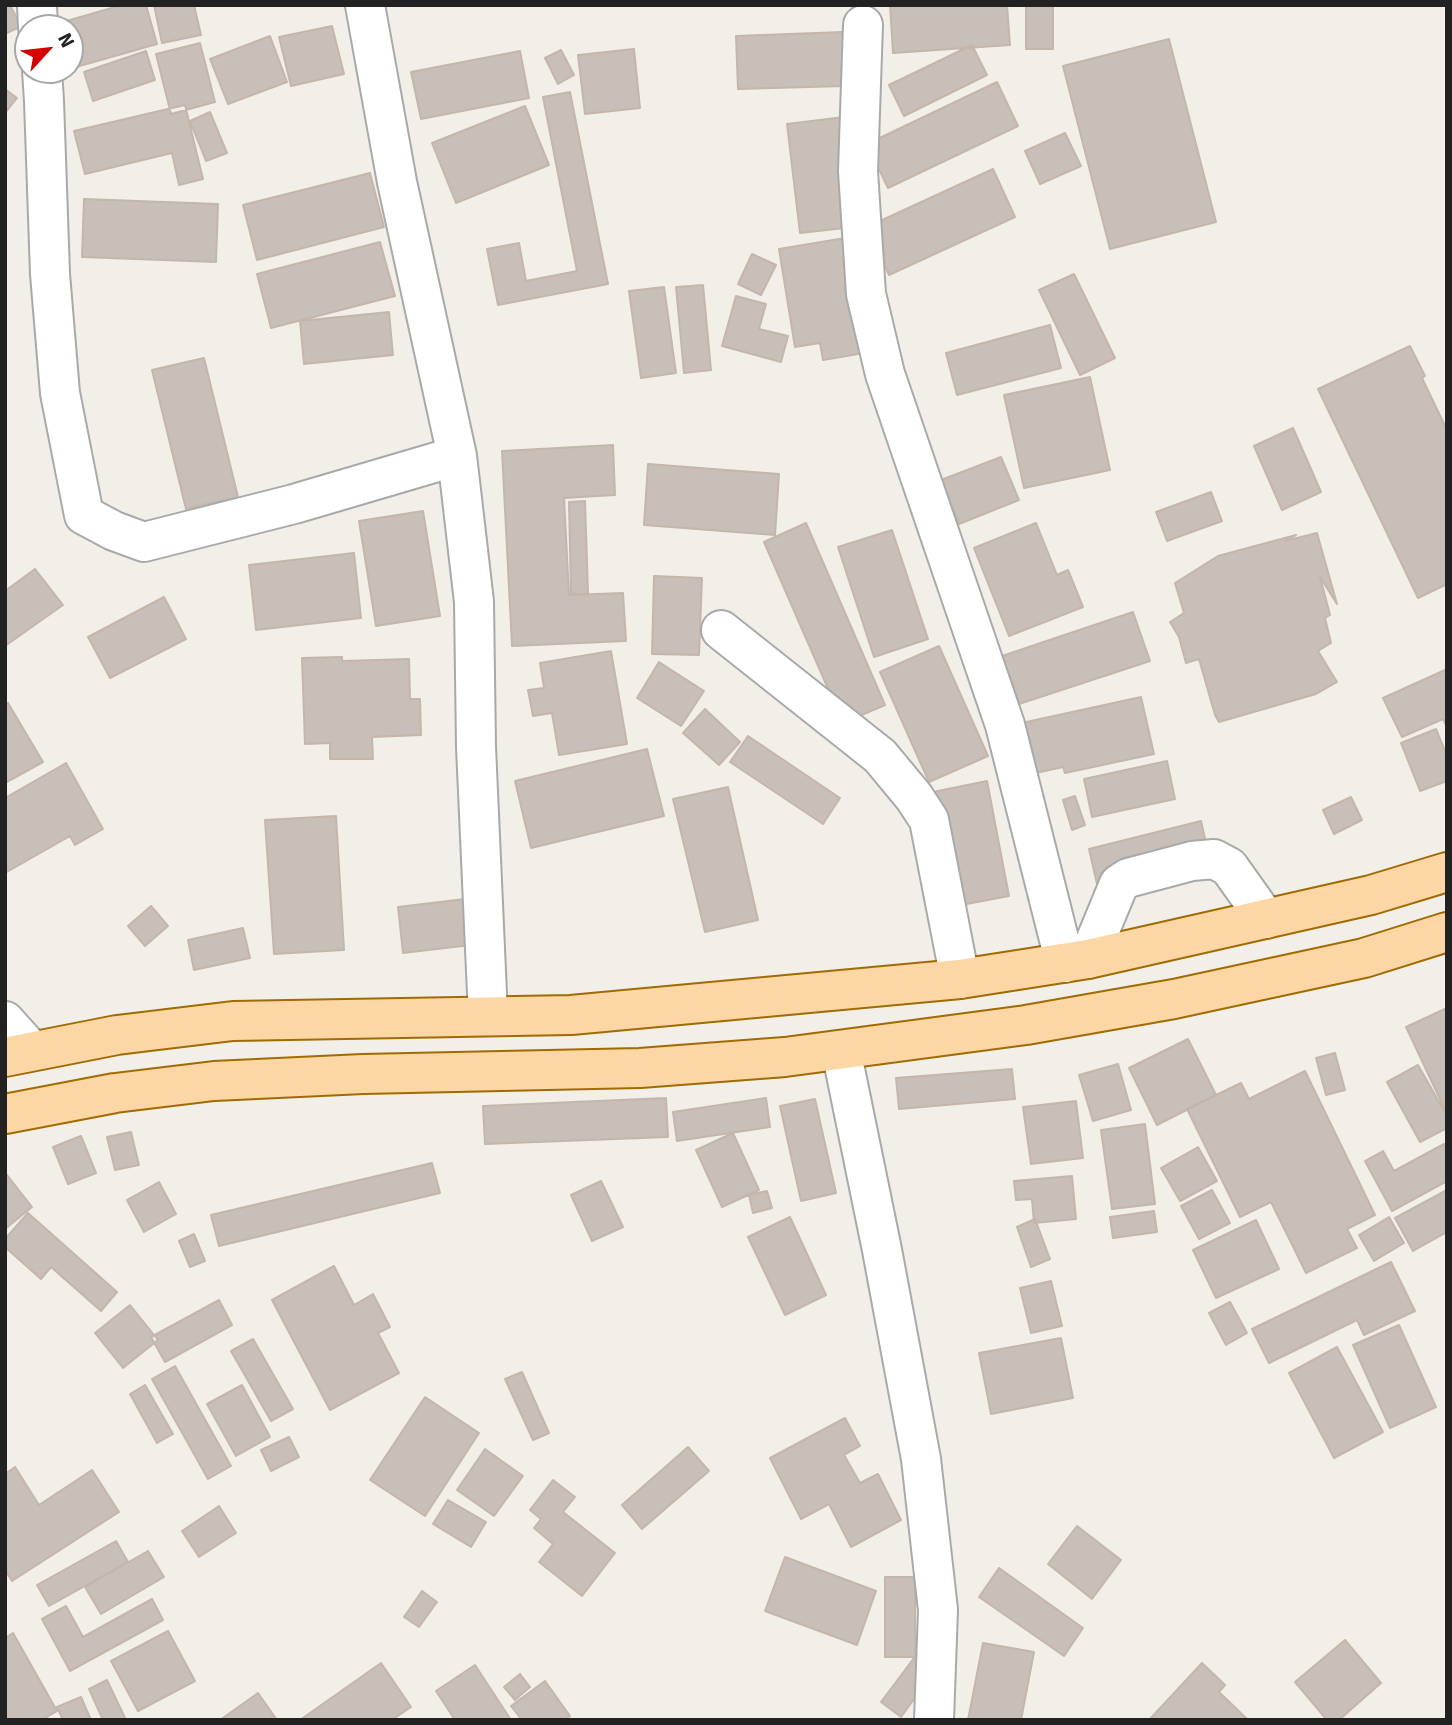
<!DOCTYPE html>
<style>
body{margin:0}
#map{position:relative;width:1452px;height:1725px;overflow:hidden;background:#f2efe9;font-family:Signika,sans-serif}
canvas{display:block}
.frame{position:absolute;inset:0;border:7px solid #222;pointer-events:none}
.north{position:absolute;left:14px;top:14px;width:70px;height:70px;box-sizing:border-box;background:#fff;border:2px solid #a7a7a7;border-radius:50%;rotate:63deg;font-size:19px;font-weight:700;line-height:28px;text-align:center;color:#222}
.north::after{content:'';display:block;margin:auto;width:24px;height:32px;background:#d40000;clip-path:polygon(50% 0,100% 100%,50% 72%,0 100%)}
</style>
<div id="map">
<canvas width="1452" height="1725"></canvas>
<div class="frame"></div>
<div class="north">N</div>
</div>
<script>
const g = document.querySelector('canvas').getContext('2d');
g.lineJoin = 'round';
function fill(path, color) { g.fillStyle = color; g.fill(path, 'evenodd'); }
const toPath = rows => new Path2D(rows.map(r => 'M' + r).join(''));
function strokePath(path, color, width, dash) { g.strokeStyle = color; g.lineWidth = width; g.lineCap = dash ? 'butt' : 'round'; g.setLineDash(dash || []); g.stroke(path); }
const building = toPath([
 [5,5,10,5,21,26,5,34,5,5],
 [122,5,146,5,157,44,76,67,70,47,70,28,65,28,63,22,122,5],
 [154,5,194,5,201,35,162,43,154,5],
 [890,5,1007,5,1010,45,893,53,890,5],
 [1026,5,1053,5,1053,49,1026,49,1026,5],
 [332,26,344,74,291,86,279,37,332,26],
 [843,32,845,86,738,89,736,36,843,32],
 [270,36,287,82,228,104,210,59,270,36],
 [1169,39,1216,222,1110,249,1063,66,1169,39],
 [200,43,215,102,171,114,156,54,200,43],
 [972,45,987,75,904,116,889,85,972,45],
 [634,49,640,108,585,114,578,55,634,49],
 [561,50,574,75,558,84,545,58,561,50],
 [146,51,155,80,93,101,84,72,146,51],
 [520,51,529,98,421,119,411,72,520,51],
 [997,82,1018,126,888,188,867,144,997,82],
 [5,89,17,98,5,113,5,89],
 [570,92,608,284,498,305,487,249,519,243,526,281,577,271,543,97,570,92],
 [185,105,203,179,179,185,172,153,85,174,74,131,185,105],
 [525,106,549,165,456,203,432,143,525,106],
 [210,112,227,153,206,161,190,121,210,112],
 [844,117,852,183,839,185,845,228,800,233,787,124,844,117],
 [1065,133,1081,166,1040,184,1025,151,1065,133],
 [993,169,1015,217,889,275,867,227,993,169],
 [370,173,384,227,257,260,243,205,370,173],
 [84,199,218,204,216,262,82,257,84,199],
 [845,238,864,353,823,360,820,343,795,347,779,249,845,238],
 [380,242,395,296,271,328,257,274,380,242],
 [752,254,776,265,761,295,738,284,752,254],
 [1074,274,1115,358,1080,375,1039,290,1074,274],
 [703,285,711,370,684,373,676,287,703,285],
 [664,287,676,373,641,378,629,291,664,287],
 [736,296,766,304,759,329,788,336,781,362,722,346,736,296],
 [389,312,393,355,304,364,300,321,389,312],
 [1050,325,1061,368,957,395,946,353,1050,325],
 [1410,346,1425,376,1422,378,1447,430,1447,584,1418,598,1318,389,1410,346],
 [204,358,238,497,186,509,152,370,204,358],
 [1090,377,1110,470,1024,488,1004,395,1090,377],
 [1293,428,1321,492,1282,510,1254,446,1293,428],
 [613,445,615,495,564,498,569,595,623,593,626,641,512,646,502,451,613,445],
 [1001,457,1019,500,959,524,941,480,1001,457],
 [648,464,779,474,775,535,644,525,648,464],
 [1211,492,1222,521,1167,541,1156,512,1211,492],
 [585,501,588,594,571,594,569,502,585,501],
 [423,511,440,616,376,626,359,521,423,511],
 [806,523,885,705,843,723,764,542,806,523],
 [1036,523,1057,575,1068,570,1083,607,1009,636,974,548,1036,523],
 [892,530,928,639,874,657,838,547,892,530],
 [1317,533,1337,604,1320,577,1330,615,1325,618,1331,643,1318,651,1337,682,1316,694,1219,722,1215,715,1199,659,1186,663,1179,637,1170,622,1184,613,1175,583,1218,556,1296,535,1285,541,1317,533],
 [354,553,361,618,256,630,249,565,354,553],
 [35,569,63,605,5,646,5,591,35,569],
 [654,576,702,578,699,655,652,654,654,576],
 [164,597,186,639,110,678,88,637,164,597],
 [1133,612,1150,661,1019,704,1002,656,1133,612],
 [939,646,988,756,929,782,880,672,939,646],
 [611,651,627,744,559,755,552,713,533,716,528,690,544,688,540,663,611,651],
 [342,657,342,661,409,659,410,699,420,699,421,735,372,737,373,759,330,759,330,743,305,744,302,658,342,657],
 [659,662,704,691,681,726,637,698,659,662],
 [1445,670,1447,674,1447,727,1443,719,1402,737,1383,698,1445,670],
 [1141,697,1154,754,1065,773,1063,767,1027,775,1017,724,1141,697],
 [8,703,43,762,5,783,5,704,8,703],
 [705,709,740,742,719,765,683,733,705,709],
 [1436,729,1447,756,1447,781,1420,791,1401,743,1436,729],
 [748,736,840,798,823,824,730,762,748,736],
 [647,749,664,816,531,848,515,781,647,749],
 [1167,761,1175,799,1092,817,1084,779,1167,761],
 [66,763,103,829,75,845,70,836,5,873,5,798,66,763],
 [987,781,1009,896,956,906,933,792,987,781],
 [728,787,758,920,705,932,673,799,728,787],
 [1075,796,1085,825,1072,830,1063,800,1075,796],
 [1351,797,1362,820,1334,834,1323,810,1351,797],
 [336,816,344,950,274,954,265,820,336,816],
 [1201,821,1208,852,1162,868,1097,884,1089,849,1201,821],
 [465,899,471,945,403,953,398,907,465,899],
 [151,906,168,926,145,946,128,926,151,906],
 [243,928,250,958,194,970,188,940,243,928],
 [1447,1008,1447,1114,1406,1027,1447,1008],
 [1188,1039,1216,1095,1157,1125,1129,1068,1188,1039],
 [1335,1053,1345,1090,1326,1095,1316,1058,1335,1053],
 [1118,1064,1131,1110,1093,1121,1079,1075,1118,1064],
 [1418,1065,1447,1116,1447,1128,1420,1142,1387,1082,1418,1065],
 [1012,1069,1015,1099,899,1109,896,1078,1012,1069],
 [1305,1071,1375,1215,1347,1229,1357,1248,1306,1273,1271,1202,1240,1217,1187,1109,1241,1083,1249,1099,1305,1071],
 [666,1098,668,1137,485,1144,483,1106,666,1098],
 [766,1098,770,1127,677,1141,673,1112,766,1098],
 [815,1099,836,1193,801,1201,780,1106,815,1099],
 [1076,1101,1083,1158,1031,1164,1023,1107,1076,1101],
 [1145,1124,1155,1204,1112,1209,1101,1130,1145,1124],
 [131,1132,139,1165,115,1170,107,1137,131,1132],
 [733,1133,759,1190,722,1207,696,1150,733,1133],
 [81,1136,96,1173,68,1184,53,1147,81,1136],
 [1444,1144,1447,1150,1447,1181,1392,1211,1365,1161,1383,1151,1394,1171,1444,1144],
 [1198,1147,1217,1181,1180,1201,1161,1168,1198,1147],
 [432,1163,440,1193,219,1246,211,1215,432,1163],
 [7,1175,32,1207,5,1229,5,1177,7,1175],
 [1072,1176,1076,1219,1034,1223,1032,1199,1016,1200,1014,1181,1072,1176],
 [601,1181,623,1227,592,1241,571,1195,601,1181],
 [159,1182,176,1214,144,1232,127,1200,159,1182],
 [1212,1190,1230,1223,1199,1239,1181,1206,1212,1190],
 [1447,1190,1447,1232,1413,1251,1395,1218,1447,1190],
 [767,1191,772,1208,753,1213,749,1195,767,1191],
 [1154,1211,1157,1232,1113,1238,1110,1217,1154,1211],
 [28,1213,117,1292,101,1311,51,1267,41,1279,5,1247,5,1239,28,1213],
 [790,1217,826,1295,785,1315,748,1237,790,1217],
 [1389,1217,1404,1243,1374,1261,1359,1235,1389,1217],
 [1035,1219,1050,1259,1031,1267,1017,1227,1035,1219],
 [1256,1220,1279,1269,1216,1298,1193,1250,1256,1220],
 [194,1234,205,1261,190,1267,179,1241,194,1234],
 [1391,1262,1415,1311,1364,1335,1357,1320,1269,1363,1252,1329,1391,1262],
 [334,1266,354,1305,373,1294,390,1327,378,1333,399,1373,330,1410,272,1300,334,1266],
 [1051,1281,1062,1326,1031,1333,1020,1288,1051,1281],
 [219,1300,232,1325,165,1362,151,1337,219,1300],
 [1230,1302,1247,1333,1226,1345,1209,1313,1230,1302],
 [130,1305,158,1340,123,1368,95,1333,130,1305],
 [1399,1325,1436,1407,1390,1428,1353,1345,1399,1325],
 [1061,1338,1073,1398,991,1414,979,1353,1061,1338],
 [253,1339,293,1409,271,1421,231,1351,253,1339],
 [1337,1347,1383,1432,1334,1458,1289,1373,1337,1347],
 [175,1366,231,1466,208,1479,152,1379,175,1366],
 [522,1372,549,1433,533,1440,505,1379,522,1372],
 [145,1385,173,1434,157,1443,130,1394,145,1385],
 [242,1385,270,1437,236,1456,207,1404,242,1385],
 [425,1397,479,1433,425,1516,370,1480,425,1397],
 [845,1418,860,1446,844,1455,860,1483,878,1474,901,1520,851,1547,829,1504,801,1519,770,1458,845,1418],
 [289,1437,299,1457,271,1471,261,1450,289,1437],
 [688,1447,709,1471,642,1529,622,1505,688,1447],
 [485,1449,523,1476,494,1516,457,1490,485,1449],
 [15,1467,39,1505,92,1470,119,1512,12,1581,5,1570,5,1474,15,1467],
 [553,1480,575,1497,563,1512,615,1553,582,1596,539,1562,553,1544,534,1528,541,1519,530,1510,553,1480],
 [448,1500,486,1522,471,1547,433,1524,448,1500],
 [219,1506,236,1533,199,1557,182,1531,219,1506],
 [1077,1526,1121,1560,1092,1599,1048,1564,1077,1526],
 [116,1541,128,1562,49,1606,37,1585,116,1541],
 [148,1551,164,1577,101,1614,85,1587,148,1551],
 [785,1557,876,1591,857,1645,765,1611,785,1557],
 [999,1568,1083,1628,1064,1656,979,1597,999,1568],
 [885,1577,915,1577,915,1657,885,1657,885,1577],
 [422,1591,437,1602,419,1627,404,1617,422,1591],
 [152,1599,163,1620,70,1671,42,1619,66,1606,83,1637,152,1599],
 [168,1631,195,1681,138,1711,111,1661,168,1631],
 [13,1633,57,1711,42,1720,5,1720,5,1638,13,1633],
 [1345,1640,1381,1683,1339,1720,1327,1720,1295,1682,1345,1640],
 [983,1643,1034,1652,1021,1720,968,1720,983,1643],
 [914,1658,933,1673,901,1717,881,1702,914,1658],
 [381,1663,411,1707,392,1720,300,1720,381,1663],
 [1202,1663,1225,1685,1219,1692,1248,1720,1149,1720,1202,1663],
 [475,1665,511,1720,455,1720,436,1691,475,1665],
 [520,1674,530,1687,515,1700,504,1687,520,1674],
 [107,1680,126,1720,103,1720,89,1689,107,1680],
 [545,1681,570,1716,565,1720,522,1720,511,1706,545,1681],
 [258,1693,277,1720,220,1720,258,1693],
 [81,1697,91,1720,63,1720,57,1707,81,1697]
]);
fill(building, '#c7bfb8');
strokePath(building, '#c4b6ab', 2);
const minor = toPath([
 [37,5,38,28],
 [365,5,397,182,457,456,474,602,476,747,488,1016],
 [863,25,858,171,866,294,885,374,1005,725,1065,963],
 [42,70,44,101,50,274,60,393,84,515,114,531,144,542,294,504,457,456],
 [721,630,880,756,914,797,929,820,960,979],
 [1088,959,1119,884,1128,878,1192,861,1214,859,1229,867,1266,919],
 [5,1021,32,1051],
 [841,1050,882,1250,921,1459,938,1610,934,1720]
]);
const major = toPath([
 [5,1057,117,1035,233,1021,571,1015,960,979,1088,959,1371,895,1447,872],
 [5,1114,115,1093,214,1081,363,1074,640,1068,785,1057,1026,1025,1174,999,1364,958,1447,932]
]);
strokePath(minor, '#a9a9a9', 42);
strokePath(major, '#a06b00', 42);
strokePath(minor, '#fff', 38);
strokePath(major, '#fcd6a4', 38);
</script>
